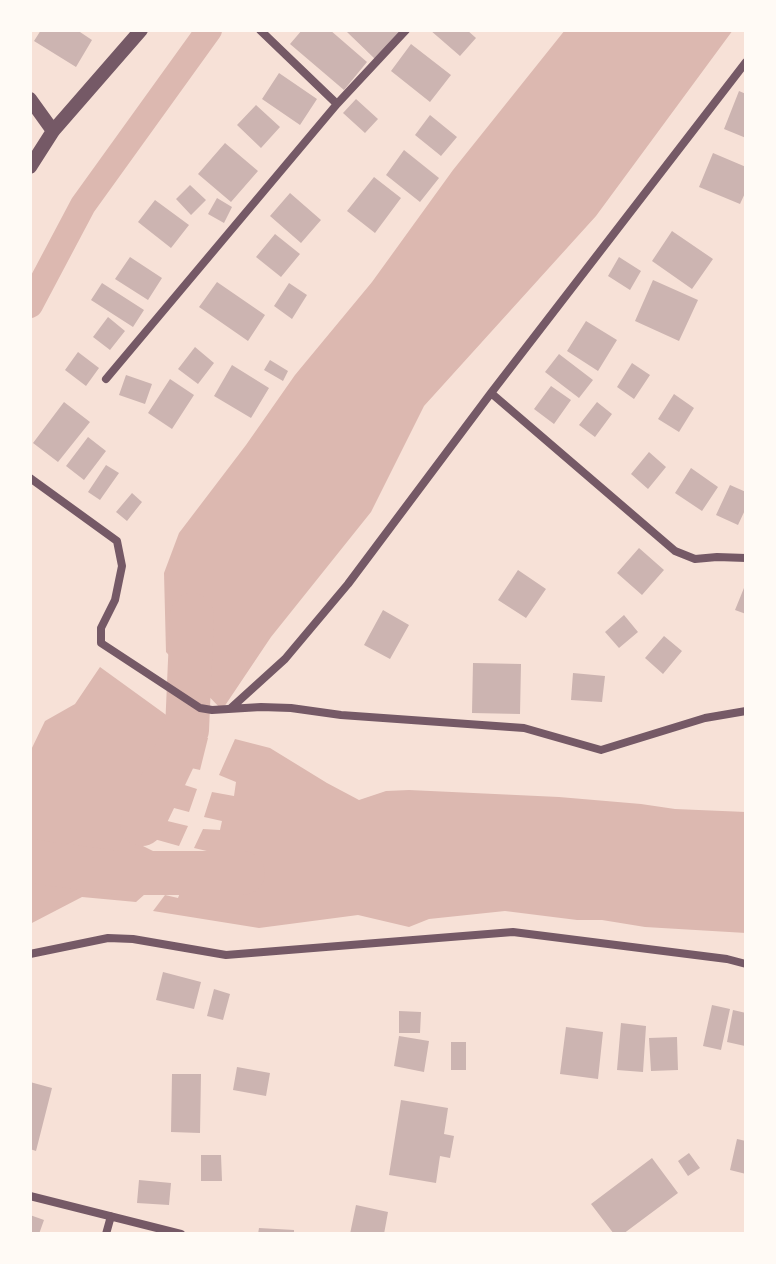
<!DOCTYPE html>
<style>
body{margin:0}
#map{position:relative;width:776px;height:1264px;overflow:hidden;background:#f7e1d7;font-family:"Asap Condensed",sans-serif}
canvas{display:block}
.frame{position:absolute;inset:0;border:32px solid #fffaf5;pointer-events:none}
</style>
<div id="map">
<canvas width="776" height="1264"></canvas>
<div class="frame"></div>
</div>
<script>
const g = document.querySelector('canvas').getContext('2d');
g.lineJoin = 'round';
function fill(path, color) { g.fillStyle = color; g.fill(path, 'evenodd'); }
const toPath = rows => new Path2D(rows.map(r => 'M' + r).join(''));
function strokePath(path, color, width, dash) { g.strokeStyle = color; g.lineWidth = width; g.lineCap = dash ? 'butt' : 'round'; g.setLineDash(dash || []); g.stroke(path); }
fill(toPath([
 [565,30,733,30,596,216,424,406,371,512,271,637,222,710,166,652,164,573,179,533,246,445,295,375,372,282,453,170],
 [100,667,187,730,200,737,208,738,200,770,169,763,166,779,197,789,189,812,159,804,155,818,188,826,179,846,147,837,143,846,173,861,161,877,132,865,123,877,153,887,136,902,82,897,30,924,30,752,45,721,75,704],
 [235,739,270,748,327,783,359,800,386,791,409,790,559,797,641,804,675,809,746,812,746,933,645,927,602,920,577,920,505,911,429,919,409,927,358,915,259,928,153,911,165,895,178,898,183,885,175,883,188,865,201,869,211,852,194,848,203,829,220,830,222,821,204,817,212,792,234,796,236,782,219,775]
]), '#dcb8b0');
strokePath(toPath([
 [30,305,83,205,209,30]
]), '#dcb8b0', 26);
strokePath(toPath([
 [142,824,187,730,192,615],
 [30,861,119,873,243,873]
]), '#dcb8b0', 44);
fill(toPath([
 [41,30,77,30,92,40,76,67,34,41],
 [302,30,330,30,367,62,344,90,290,44],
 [349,30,402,30,375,59,347,32],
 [430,30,467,30,476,38,460,56],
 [411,44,451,75,430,102,391,71],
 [279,73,317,99,300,125,262,99],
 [739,91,746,94,746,138,724,129],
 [356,99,378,119,365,133,343,113],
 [256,105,280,127,261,148,237,125],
 [430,115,457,137,441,156,415,135],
 [225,143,258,171,231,202,198,174],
 [404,150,439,178,420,202,386,175],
 [713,153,746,167,746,191,740,204,699,187],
 [374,177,401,198,375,233,347,211],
 [190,185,206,200,191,215,176,199],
 [290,193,321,220,301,243,270,216],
 [217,198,232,207,224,223,208,214],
 [155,200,189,225,171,248,138,222],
 [672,231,713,259,692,289,652,261],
 [275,234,300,254,281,277,256,257],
 [130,257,162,278,148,300,115,279],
 [619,257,641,271,630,290,608,276],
 [653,280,698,300,679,341,635,321],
 [217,282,265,315,248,341,199,307],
 [102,283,144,310,133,327,91,300],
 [289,283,307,295,292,319,274,306],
 [108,317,125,331,110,350,93,337],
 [586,321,617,340,598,371,567,351],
 [195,347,214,363,198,384,178,369],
 [78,352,99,368,86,386,65,370],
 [559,354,593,380,579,398,545,372],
 [270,360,288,371,283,381,264,370],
 [632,363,650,375,634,399,617,387],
 [232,365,269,388,251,418,214,396],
 [126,375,152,384,145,404,119,395],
 [170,379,194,395,172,429,148,413],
 [551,386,571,400,554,424,534,409],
 [674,394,694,408,679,432,658,419],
 [64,402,90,422,58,462,33,443],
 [597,402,612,414,595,437,579,425],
 [88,437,106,451,84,480,66,466],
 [649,452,666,467,648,489,631,474],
 [106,465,119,473,100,500,88,492],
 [691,468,718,487,702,511,675,493],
 [730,485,746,492,746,508,738,525,716,515],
 [132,493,142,502,127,521,116,512],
 [639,548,664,570,642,595,617,573],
 [518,570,546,589,526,618,498,600],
 [746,583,746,614,735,610],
 [383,610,409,625,390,659,364,645],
 [624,615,638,632,619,648,605,632],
 [664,636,682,651,663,674,645,658],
 [473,663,521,664,520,714,472,713],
 [573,673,605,676,602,702,571,700],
 [163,972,201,982,194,1009,156,1000],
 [214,989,230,994,223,1020,207,1016],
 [712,1005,730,1009,721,1050,703,1046],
 [733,1010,746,1013,745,1046,727,1042],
 [399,1011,421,1012,420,1033,399,1033],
 [621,1023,646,1026,643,1072,617,1070],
 [566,1027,603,1032,598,1079,560,1074],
 [399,1036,429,1041,424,1072,394,1066],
 [677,1037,678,1070,651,1071,649,1038],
 [451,1042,466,1042,466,1070,451,1070],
 [237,1067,270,1073,266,1096,233,1090],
 [172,1074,201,1074,200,1133,171,1132],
 [30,1082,52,1088,36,1151,30,1149],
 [401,1100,448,1108,444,1134,454,1136,450,1158,440,1156,436,1183,389,1175],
 [737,1139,746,1141,746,1174,730,1170],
 [689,1153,700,1168,688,1176,678,1161],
 [201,1155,221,1155,222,1181,201,1181],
 [652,1158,678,1193,623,1234,614,1234,591,1204],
 [139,1180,171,1183,169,1205,137,1203],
 [356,1205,388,1212,384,1234,350,1234],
 [30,1215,44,1220,39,1234,30,1234],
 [259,1228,294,1230,294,1234,258,1234]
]), '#ccb4b1');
strokePath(toPath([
 [260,30,337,104],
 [106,379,337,104,406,30],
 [491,393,675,551,695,559,717,557,746,558],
 [30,478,117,541,122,566,115,600,101,628,101,643,200,708,212,710,261,707,291,708,341,715,524,728,601,750,705,718,746,711],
 [231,708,285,659,348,584,491,393,746,62],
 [30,954,108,938,133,939,226,955,513,932,727,959,746,964],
 [30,1196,181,1234],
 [106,1234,111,1216]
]), '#755966', 8);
strokePath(toPath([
 [30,99,53,131],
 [30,167,53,131,141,30]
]), '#755966', 14);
</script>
